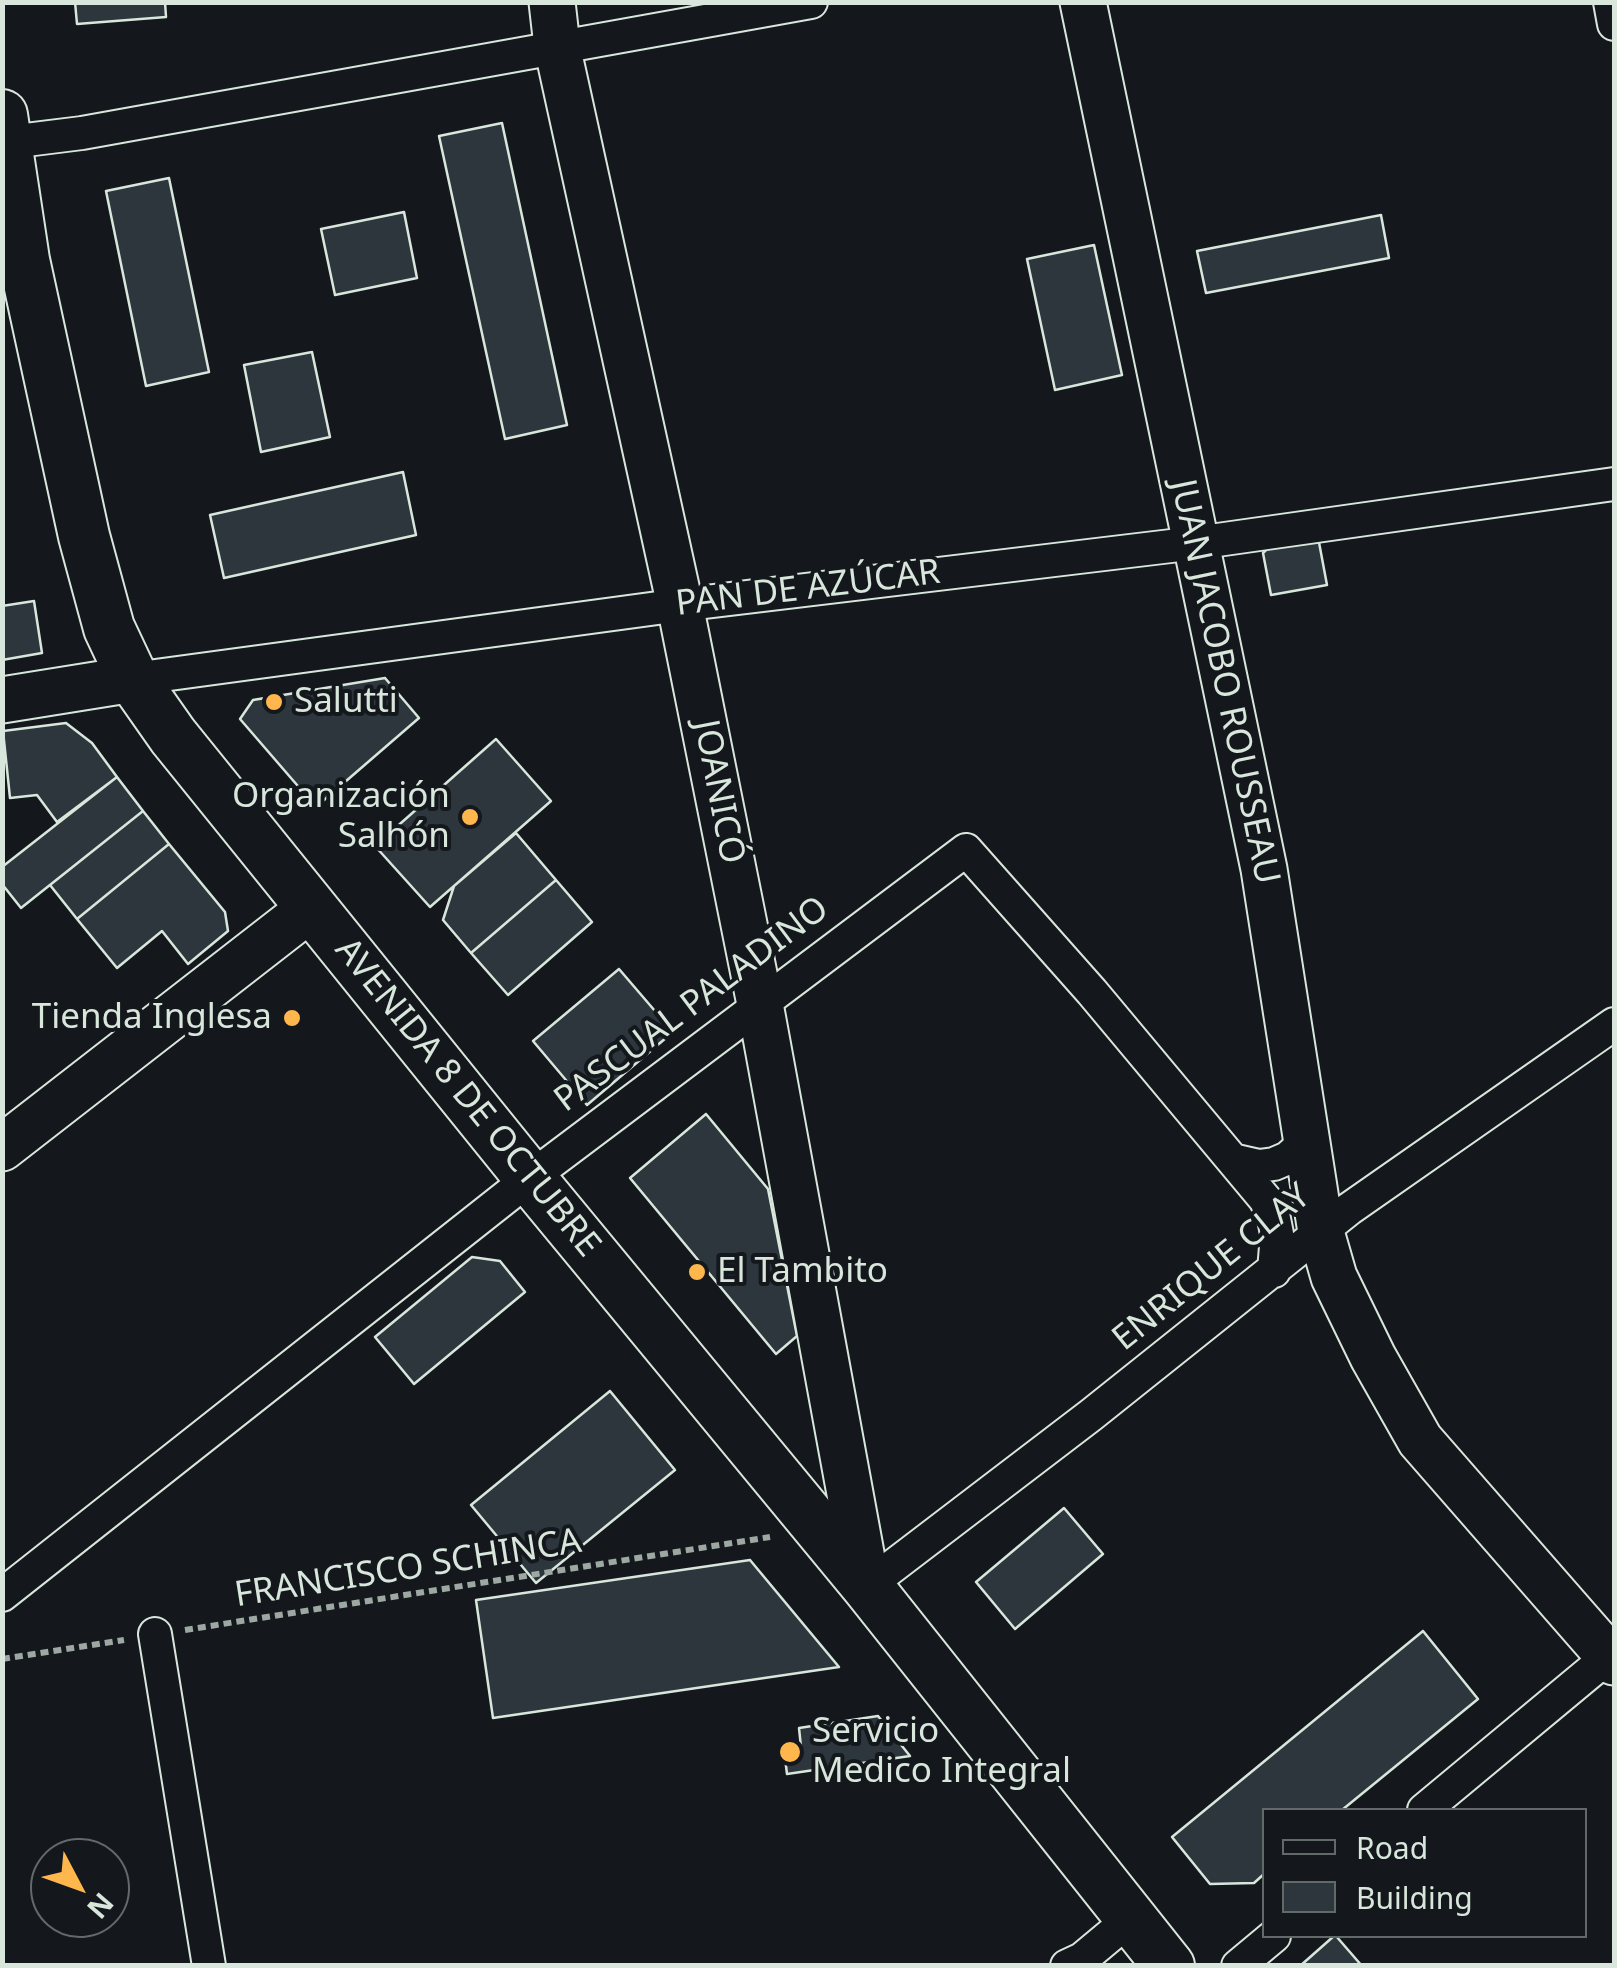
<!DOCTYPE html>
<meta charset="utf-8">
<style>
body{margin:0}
#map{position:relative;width:1617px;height:1968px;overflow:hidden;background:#14181c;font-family:"Noto Sans",sans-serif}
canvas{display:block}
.frame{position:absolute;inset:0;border:5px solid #d8e6dc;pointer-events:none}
.legend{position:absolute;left:1262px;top:1808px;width:325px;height:130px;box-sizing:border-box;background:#14181c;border:2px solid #626a69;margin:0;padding:12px 18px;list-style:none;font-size:30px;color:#d8e6dc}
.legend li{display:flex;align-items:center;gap:20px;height:50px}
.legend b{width:50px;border:2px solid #626a69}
.north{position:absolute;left:30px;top:1838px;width:100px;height:100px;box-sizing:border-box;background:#14181c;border:2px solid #626a69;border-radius:50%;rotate:131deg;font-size:28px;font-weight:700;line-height:40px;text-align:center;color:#d8e6dc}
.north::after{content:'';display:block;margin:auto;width:35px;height:45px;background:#ffb74d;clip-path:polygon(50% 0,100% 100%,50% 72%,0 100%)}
</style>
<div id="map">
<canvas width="1617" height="1968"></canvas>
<div class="frame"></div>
<ul class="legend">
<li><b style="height:12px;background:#14181c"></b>Road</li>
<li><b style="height:28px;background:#2c363c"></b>Building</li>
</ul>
<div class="north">N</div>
</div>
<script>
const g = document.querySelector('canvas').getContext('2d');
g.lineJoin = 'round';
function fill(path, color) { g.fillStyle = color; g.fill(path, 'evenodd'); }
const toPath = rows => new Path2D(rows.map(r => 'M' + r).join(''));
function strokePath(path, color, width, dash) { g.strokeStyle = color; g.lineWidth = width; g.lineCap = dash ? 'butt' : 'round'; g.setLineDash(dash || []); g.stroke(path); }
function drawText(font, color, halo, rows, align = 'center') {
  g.font = font + ' "Noto Sans",sans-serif'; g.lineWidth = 8; g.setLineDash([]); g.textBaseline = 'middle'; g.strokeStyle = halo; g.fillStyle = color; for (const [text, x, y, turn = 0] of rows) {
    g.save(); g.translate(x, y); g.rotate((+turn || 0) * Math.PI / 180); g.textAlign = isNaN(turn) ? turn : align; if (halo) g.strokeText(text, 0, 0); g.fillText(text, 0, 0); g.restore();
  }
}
const building = toPath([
 [75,2,165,2,166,17,77,24,75,2],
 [502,123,567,425,505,439,439,136,502,123],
 [169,178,209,372,146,386,106,191,169,178],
 [404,212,417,278,335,295,321,229,404,212],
 [1381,215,1389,258,1206,293,1197,251,1381,215],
 [1094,245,1122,375,1055,390,1027,259,1094,245],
 [312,352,330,437,261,452,244,365,312,352],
 [403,472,416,535,224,578,210,515,403,472],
 [1318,537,1327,585,1271,595,1263,553,1269,547,1318,537],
 [34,601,42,653,2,660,2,606,34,601],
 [385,678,419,718,316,807,240,719,253,700,385,678],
 [66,723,92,743,117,777,57,822,37,795,10,798,3,731,66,723],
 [496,739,551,801,430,907,375,846,496,739],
 [117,777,143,811,21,908,2,884,2,867,117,777],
 [143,811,169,844,77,919,50,885,143,811],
 [516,833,556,880,471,953,443,920,454,886,516,833],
 [169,844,225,912,228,931,188,964,162,931,117,968,77,919,169,844],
 [556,880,592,922,508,995,471,953,556,880],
 [619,969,673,1032,587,1105,533,1041,619,969],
 [706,1114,768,1189,797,1336,776,1354,630,1178,706,1114],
 [472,1257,500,1261,525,1292,414,1384,375,1337,472,1257],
 [610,1391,675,1470,536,1583,471,1505,610,1391],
 [1064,1508,1103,1554,1015,1629,976,1582,1064,1508],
 [750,1560,839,1667,493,1718,476,1600,750,1560],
 [1423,1631,1478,1699,1342,1810,1264,1810,1264,1874,1254,1883,1210,1884,1172,1837,1423,1631],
 [878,1716,910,1756,787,1774,784,1750,801,1747,799,1728,878,1716],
 [1336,1936,1362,1966,1300,1966,1334,1936,1336,1936]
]);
fill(building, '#2c363c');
strokePath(building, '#d8e6dc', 2.5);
const street = toPath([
 [1610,2,1614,24],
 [2,143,82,133,811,2],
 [133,679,680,605,1196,543,1614,484],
 [1237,1161,1259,1166,1274,1164,1288,1158,1307,1141],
 [867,1586,1091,1415,1349,1209,1614,1024],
 [2,1595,530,1178,966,850,1092,992,1265,1199,1273,1214,1277,1234,1274,1271],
 [155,1634,209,1966],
 [1424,1810,1614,1652],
 [1067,1966,1082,1959,1130,1919],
 [1238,1966,1274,1936]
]);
const secondary = toPath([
 [552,2,557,46,680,605,760,1004,867,1586],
 [1083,2,1264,869,1321,1232,1334,1277,1373,1357,1420,1440,1614,1662],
 [2,700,133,679],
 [2,1148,312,907]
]);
const primary = toPath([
 [2,115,24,260,84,536,109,628,133,679,173,736,530,1178,867,1586,1169,1966]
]);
strokePath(street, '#d8e6dc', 36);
strokePath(secondary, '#d8e6dc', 49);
strokePath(primary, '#d8e6dc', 54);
strokePath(toPath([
 [185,1630,770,1537],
 [2,1659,124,1640]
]), '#9da8a2', 6, [8, 5]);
strokePath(street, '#14181c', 32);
strokePath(secondary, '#14181c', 45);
strokePath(primary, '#14181c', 50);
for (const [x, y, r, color] of [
 [274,702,10,"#ffb74d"],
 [470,817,10,"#ffb74d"],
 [292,1018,10,"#ffb74d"],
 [697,1272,10,"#ffb74d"],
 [790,1752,12,"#ffb74d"]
]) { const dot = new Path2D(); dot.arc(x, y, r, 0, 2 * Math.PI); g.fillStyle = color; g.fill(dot); strokePath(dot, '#14181c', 4); }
drawText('35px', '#d8e6dc', '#14181c', [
 ["PAN DE AZÚCAR",808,589,-7],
 ["JUAN JACOBO ROUSSEAU",1224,682,78],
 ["JOANICÓ",718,792,79],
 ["PASCUAL PALADINO",692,1005,-37],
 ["AVENIDA 8 DE OCTUBRE",467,1098,51],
 ["ENRIQUE CLAY",1212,1268,-39],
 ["FRANCISCO SCHINCA",408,1569,-9]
]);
drawText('35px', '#d8e6dc', '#14181c', [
 ["Salutti",294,702],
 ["Organización",450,797,"right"],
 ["Salhón",450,837,"right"],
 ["Tienda Inglesa",272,1018,"right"],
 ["El Tambito",717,1272],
 ["Servicio",812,1732],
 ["Medico Integral",812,1772]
], 'left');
</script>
